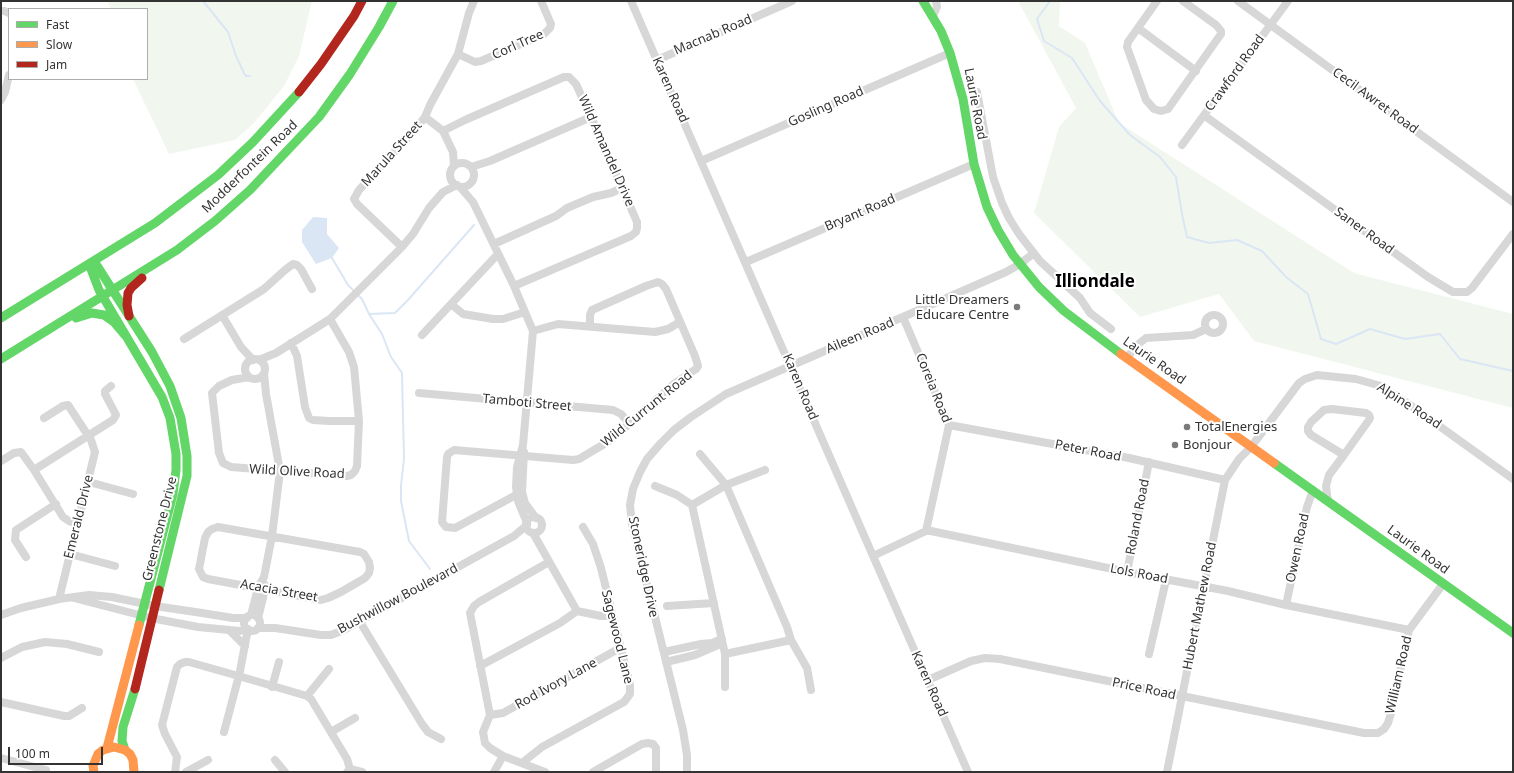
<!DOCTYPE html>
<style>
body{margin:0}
#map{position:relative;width:1514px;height:773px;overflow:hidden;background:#fff;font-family:"Noto Sans",sans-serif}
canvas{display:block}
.frame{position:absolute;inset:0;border:2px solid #333;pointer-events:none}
.legend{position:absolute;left:8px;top:8px;width:140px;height:72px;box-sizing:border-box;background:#fff;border:1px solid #adadad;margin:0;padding:5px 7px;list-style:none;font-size:12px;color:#333}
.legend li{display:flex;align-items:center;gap:8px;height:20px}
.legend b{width:20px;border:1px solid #adadad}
.scale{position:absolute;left:8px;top:747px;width:95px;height:18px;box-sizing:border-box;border:2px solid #333;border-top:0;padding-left:5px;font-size:12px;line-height:14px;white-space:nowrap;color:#333;-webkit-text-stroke:3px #fff;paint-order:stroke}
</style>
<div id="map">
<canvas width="1514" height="773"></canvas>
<div class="frame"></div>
<ul class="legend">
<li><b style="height:5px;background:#63d668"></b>Fast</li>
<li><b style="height:5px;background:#ff974d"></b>Slow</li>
<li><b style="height:5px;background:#b3261e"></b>Jam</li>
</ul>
<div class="scale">100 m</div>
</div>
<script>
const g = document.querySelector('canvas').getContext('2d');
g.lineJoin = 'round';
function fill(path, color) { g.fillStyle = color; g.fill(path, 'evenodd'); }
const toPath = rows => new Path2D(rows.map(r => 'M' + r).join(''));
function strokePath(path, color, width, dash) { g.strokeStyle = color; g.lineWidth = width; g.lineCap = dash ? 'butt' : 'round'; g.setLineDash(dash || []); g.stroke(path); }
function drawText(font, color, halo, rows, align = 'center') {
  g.font = font + ' "Noto Sans",sans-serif'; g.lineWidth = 4; g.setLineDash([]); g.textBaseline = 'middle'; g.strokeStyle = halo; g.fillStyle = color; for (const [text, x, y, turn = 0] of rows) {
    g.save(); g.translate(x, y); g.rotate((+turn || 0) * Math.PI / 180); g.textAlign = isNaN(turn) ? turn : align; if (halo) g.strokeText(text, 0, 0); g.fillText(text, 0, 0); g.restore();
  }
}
fill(toPath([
 [107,1,312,1,299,56,284,86,254,123,235,140,169,154,133,79,147,79,147,9,111,9],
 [1018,1,1060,1,1059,26,1085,43,1119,123,1354,273,1513,314,1513,408,1254,341,1219,294,1140,317,1034,213,1059,127,1076,108]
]), '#f1f7ee');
fill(toPath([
 [313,217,327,218,327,234,339,248,332,258,316,264,302,242,302,230]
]), '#dbe6f5');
strokePath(toPath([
 [203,1,228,32,236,56,244,73,246,76,250,76],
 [1050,1,1037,19,1044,41,1072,58,1100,101,1130,135,1160,157,1176,177,1182,214,1187,237,1209,243,1237,240,1262,251,1286,277,1308,294,1321,339,1336,344,1370,329,1405,339,1440,334,1460,359,1513,371],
 [332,258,348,285,355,292],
 [358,295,362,299,369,314,382,334,391,357,402,373,404,459,401,485,401,501,409,541,430,569],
 [369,314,395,313,408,300,474,225]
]), '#dbe6f5', 2);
strokePath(toPath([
 [631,1,873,556,968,772],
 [1157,1,1128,42,1127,47,1146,100,1154,109,1161,111,1168,109,1221,34,1221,31,1216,25,1183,1],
 [1238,1,1513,202],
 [4,11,9,13],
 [933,16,937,7,936,1],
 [1138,28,1196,71],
 [458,54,475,62,481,61,544,34,550,28,551,24,541,1],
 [657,60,792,1],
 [977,92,993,177,1002,203,1009,218,1019,234,1040,261,1080,298,1090,313,1111,329],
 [1,100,5,92,9,75],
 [1205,116,1428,277,1453,292,1467,292,1472,288,1513,234],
 [425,117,443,131,453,152,454,166],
 [443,131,465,120,564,77,569,77,576,84,591,117,637,222,637,228,636,232,631,236,514,286],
 [1182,145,1288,1],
 [701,161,950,53],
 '450 175a12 12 0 1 1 24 0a12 12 0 1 1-24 0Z',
 [471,167,490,161,591,117],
 [460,187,473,202,514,286,533,331,523,445,517,467,516,487,518,501,527,523],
 [494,244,556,216,567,208,593,197,611,193,622,188],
 [402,247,357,204,354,199,359,190,415,130,425,117,430,105,458,54,469,13,474,1],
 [746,262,974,164],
 [451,304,463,314,493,319,503,319,525,312],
 '1205 324a9 9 0 1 1 18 0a9 9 0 1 1-18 0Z',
 [222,315,241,347,253,360],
 [903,317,949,425,926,531],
 [533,331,558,324,655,332,668,329,680,322],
 [422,335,498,254],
 [184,339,264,289,285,270,293,264,297,265,301,269,312,289],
 [291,343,297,356,305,407,309,418,313,420,329,421,359,421],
 [1127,358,1136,346,1146,338,1193,335,1206,329],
 '245 369a10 10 0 1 1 20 0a10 10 0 1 1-20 0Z',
 [259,360,276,353,330,319,402,247,413,234,429,208,443,192,457,185],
 [249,377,232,380,219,386,212,393,219,453,223,463,231,467,347,476,351,475,355,471,357,466,359,421,354,367,349,352,330,319],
 [419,393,613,410,621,414,630,424],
 [44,418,63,406,68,405,91,440,95,452,59,599],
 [949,425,1129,458,1225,480],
 [524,452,522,492,525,503,536,518],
 [700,454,726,485,787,627,791,640,807,668,811,690],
 [1,461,14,453,21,452,34,470],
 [89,482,133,494],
 [655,486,677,495,692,505,725,654,725,687],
 [522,493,516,495,455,528,446,527,442,522,447,457,448,454,454,450,573,460,579,459,611,440,675,383,696,369,698,366,695,356,666,289,662,284,658,282,646,286,592,310,590,315,590,326],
 [1328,501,1326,486,1329,475,1344,455,1369,420,1370,418,1369,415,1366,413,1332,409,1324,410,1311,422,1308,427,1308,431,1311,435,1344,455],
 [692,505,726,485,765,470],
 '526 525a8 8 0 1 1 16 0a8 8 0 1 1-16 0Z',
 [77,524,69,521,63,517,34,470,113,420,116,415,114,411,105,394,105,391,111,386],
 [218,527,360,552,364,554,369,562,370,568,369,573,365,578,341,592,328,598,321,600,208,579,203,577,199,569,205,538,208,532,212,529,218,527],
 [533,533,577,611,601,616,612,616],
 [70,554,115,566],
 [873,556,926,531,931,531,1127,572,1228,591,1286,605,1409,630],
 [26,557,15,540,16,530,56,504],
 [1127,572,1149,462],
 [74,598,151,618,198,627,229,630,240,631,247,629],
 [1286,605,1307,507,1313,490],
 [667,606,714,603],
 [1,615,21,608,59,599,89,595,112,597,155,606,202,613,233,618,247,618],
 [251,615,258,588,264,577,272,536,280,471,266,394,264,373],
 '244 623a8 8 0 1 1 16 0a8 8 0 1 1-16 0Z',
 [258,618,263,598,265,585],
 [360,622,422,724,428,732,441,739],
 [258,628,275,628,321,635,331,635,344,630,514,536,527,525],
 [229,630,245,646],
 [664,652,701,644,712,643,722,639],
 [725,654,791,640],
 [1149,654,1166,580],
 [1,658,22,647,45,642,67,644,99,652],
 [666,662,695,655,718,645],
 [480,666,560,623,577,611],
 [240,671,248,629],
 [242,677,307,696,311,699,347,759,350,769,347,772],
 [928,680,971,661,985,658,1000,659,1364,733,1378,733,1384,729,1388,723,1391,713,1409,630,1443,584],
 [272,687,279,662],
 [307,696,329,669],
 [1,702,64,716,69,716,82,708],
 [490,715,503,713,620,648],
 [224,732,238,679],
 [331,732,355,718],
 [1,758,46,770],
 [275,760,285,772],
 [522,763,542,747,624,702,630,694,630,685,601,568,593,544,583,527],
 [350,769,362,772],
 [175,772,177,757,165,734,162,725,177,667,180,664,185,662,189,662,235,675],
 [186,772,208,760],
 [494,772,503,756],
 [545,772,503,756,490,748,485,743,483,732,490,715,470,613,474,606,479,602,549,562],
 [593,772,642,744,648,743,653,744,656,748,656,772],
 [687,772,687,755,683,730,632,524,630,505,633,489,640,472,647,459,661,443,674,430,691,417,726,394,1006,272,1020,264,1034,253],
 [1167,772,1225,480,1239,459,1251,447,1299,383,1305,379,1317,375,1356,379,1381,386,1410,405,1513,479]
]), '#d7d7d7', 8);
strokePath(toPath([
 [923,1,941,31,950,53,963,99,974,164,987,207,998,230,1013,255,1039,287,1064,311,1121,354],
 [94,261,152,352,170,386,181,418,187,456,187,476,159,590],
 [89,264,99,290,162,397,170,418,176,454,176,470,173,494,139,625],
 [1,318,155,223,218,175,253,142,299,92],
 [76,318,92,313,104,315,114,322,125,335],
 [1,359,177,250,215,221,250,190,319,117,350,74,379,27,393,1],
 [1274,463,1513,633],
 [125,750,122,741,123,727,135,689]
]), '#63d668', 9);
strokePath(toPath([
 [1121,354,1274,463],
 [107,748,139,625],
 [94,772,93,766,98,754,103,750,114,747,125,750,130,754,133,760,134,772]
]), '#ff974d', 9);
strokePath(toPath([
 [299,92,321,64,354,16,362,1],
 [129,316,127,305,128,293,131,288,142,278],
 [135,689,159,590]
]), '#b3261e', 9);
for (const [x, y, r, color] of [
 [1017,307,4,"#7a7a7a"],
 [1187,427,4,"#7a7a7a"],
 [1175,445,4,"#7a7a7a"]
]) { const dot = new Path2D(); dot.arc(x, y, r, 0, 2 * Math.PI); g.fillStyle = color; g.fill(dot); strokePath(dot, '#fff', 1.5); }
drawText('13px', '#333', '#fff', [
 ["Macnab Road",713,35,-23],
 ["Corl Tree",518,45,-24],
 ["Crawford Road",1235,73,-54],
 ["Karen Road",670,90,66],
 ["Cecil Awret Road",1375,101,36],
 ["Laurie Road",975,104,79],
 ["Gosling Road",826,107,-24],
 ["Wild Amandel Drive",606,151,66],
 ["Marula Street",392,154,-48],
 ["Modderfontein Road",250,167,-44],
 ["Bryant Road",860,213,-23],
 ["Saner Road",1364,231,36],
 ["Aileen Road",860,336,-23],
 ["Laurie Road",1154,361,35],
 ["Karen Road",800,387,67],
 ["Coreia Road",933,388,68],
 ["Tamboti Street",527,403,5],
 ["Alpine Road",1409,406,33],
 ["Wild Currunt Road",647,409,-39],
 ["Peter Road",1088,451,11],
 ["Wild Olive Road",297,472,3],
 ["Emerald Drive",79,517,-76],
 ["Roland Road",1138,517,-79],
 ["Greenstone Drive",160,529,-76],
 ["Owen Road",1298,548,-78],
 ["Laurie Road",1418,550,36],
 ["Stoneridge Drive",643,567,78],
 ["Lols Road",1139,574,11],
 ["Acacia Street",279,591,10],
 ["Bushwillow Boulevard",398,599,-28],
 ["Hubert Mathew Road",1200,606,-79],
 ["Sagewood Lane",617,637,76],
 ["William Road",1399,675,-77],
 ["Rod Ivory Lane",556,684,-29],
 ["Karen Road",929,684,66],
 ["Price Road",1144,689,12]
]);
drawText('13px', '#333', '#fff', [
 ["Little Dreamers",1009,300,"right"],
 ["Educare Centre",1009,315,"right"],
 ["TotalEnergies",1195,427],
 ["Bonjour",1183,445]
], 'left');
drawText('bold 17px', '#000', '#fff', [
 ["Illiondale",1095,282]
]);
</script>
